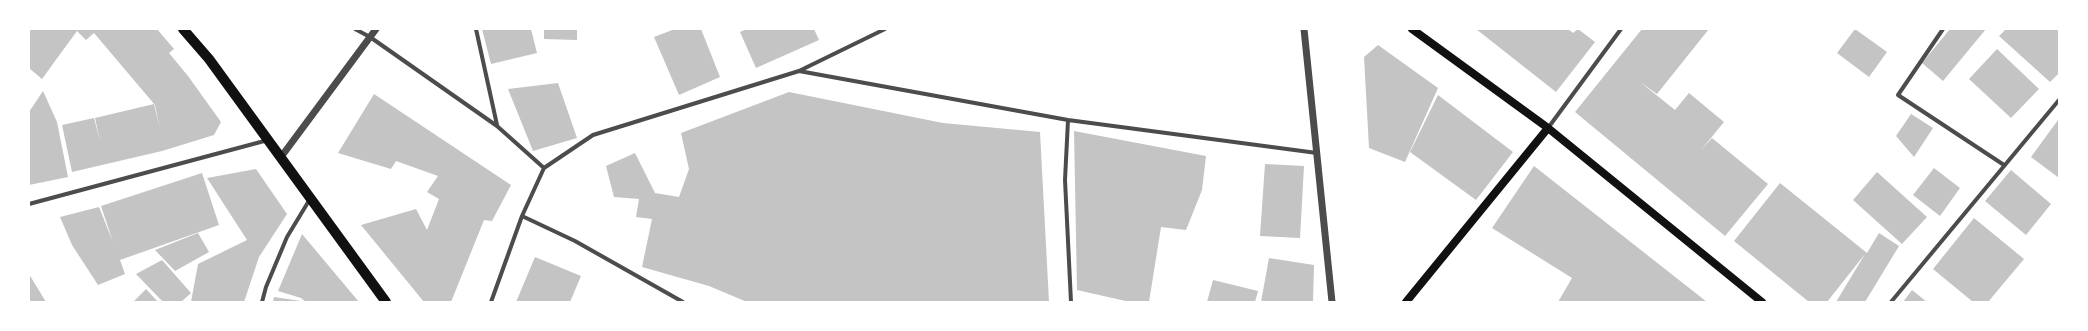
<!DOCTYPE html>
<html>
<head>
<meta charset="utf-8">
<style>
  body { margin:0 }
  #map { position:relative; width:2088px; height:331px; overflow:hidden; background:#fff; font-family:"Work Sans",sans-serif }
  canvas { display:block }
  .frame { position:absolute; inset:0; border:30px solid #fff; pointer-events:none }
</style>
</head>
<body>
<div id="map">
<canvas width="2088" height="331"></canvas>
<div class="frame"></div>
</div>
<script>
const ctx = document.querySelector('canvas').getContext('2d');
ctx.lineJoin = 'round';
function paint(path, color) {
  ctx.fillStyle = color;
  ctx.fill(path, 'evenodd');
}
function toPath(rows) {
  const path = new Path2D();
  for (const r of rows) {
    path.moveTo(r[0], r[1]);
    for (let i = 2; i < r.length; i += 2) path.lineTo(r[i], r[i + 1]);
  }
  return path;
}
function trace(path, color, width, dash) {
  ctx.strokeStyle = color;
  ctx.lineWidth = width;
  ctx.lineCap = dash ? 'butt' : 'round';
  ctx.setLineDash(dash || []);
  ctx.stroke(path);
}
paint(toPath([
  [29,29,157,29,174,49,169,53,188,76,221,122,214,135,162,151,72,172,62,125,94,118,100,141,95,118,154,104,160,129,155,105,94,33,86,40,77,31,42,79,29,68],
  [482,29,531,29,537,53,491,64],
  [544,29,577,29,577,40,544,39],
  [675,29,701,29,720,77,679,95,654,37],
  [747,29,814,29,819,40,756,68,740,32],
  [1476,29,1568,29,1573,33,1578,29,1595,42,1556,92],
  [1642,29,1709,29,1657,94,1640,82,1675,110,1689,93,1724,122,1701,150,1712,138,1768,184,1725,236,1575,112],
  [1855,29,1887,52,1869,77,1837,53],
  [1950,29,1986,29,1943,81,1922,63],
  [2006,29,2059,29,2059,73,2050,82,1999,36],
  [1378,45,1438,88,1405,162,1369,148,1364,57],
  [1997,49,2039,89,2011,118,1969,79],
  [558,83,577,138,533,151,508,89],
  [43,91,57,122,68,177,29,185,29,112],
  [789,92,943,123,1040,132,1049,302,747,302,709,286,642,267,652,219,636,217,639,199,614,197,606,166,635,153,655,193,679,197,689,169,681,133],
  [374,94,511,185,492,221,484,220,451,302,424,302,361,225,416,209,427,230,439,199,427,192,438,176,396,161,391,169,338,153],
  [1438,95,1513,152,1476,200,1410,152],
  [1911,114,1933,128,1914,157,1896,136],
  [2058,120,2059,121,2059,178,2031,157],
  [1074,131,1206,156,1202,190,1186,230,1161,227,1149,302,1130,302,1077,290],
  [1265,164,1304,166,1300,238,1260,236],
  [1534,166,1707,302,1558,302,1572,278,1492,228],
  [1934,168,1960,188,1940,216,1913,195],
  [256,169,287,214,259,257,244,302,191,302,198,264,247,240,207,178],
  [2011,170,2051,204,2026,235,1985,201],
  [1877,172,1927,217,1902,244,1853,200],
  [202,173,219,225,120,260,125,274,98,285,72,245,60,217,99,207,113,242,101,206],
  [1780,183,1867,253,1879,233,1899,246,1865,302,1836,302,1865,254,1827,302,1809,302,1734,241],
  [1974,218,2024,259,1988,302,1973,302,1933,269],
  [198,233,209,252,175,271,155,250],
  [302,234,359,302,306,302,301,298,278,291],
  [535,257,581,276,570,302,516,302],
  [1269,258,1314,265,1313,302,1261,302],
  [162,260,191,293,181,302,163,302,136,274],
  [29,274,46,302,29,302],
  [1213,280,1258,291,1255,302,1207,302],
  [146,289,158,302,133,302],
  [1912,290,1927,302,1903,302],
  [274,297,301,301,301,302,273,302]
]), '#c4c4c4');
trace(toPath([
  [355,29,370,37,497,126,544,168],
  [476,29,497,125],
  [1943,29,1898,95,2004,165],
  [799,71,1068,120,1317,153],
  [1068,120,1065,180,1071,302],
  [1548,128,1621,29],
  [29,204,268,140],
  [522,216,575,241,683,302],
  [262,302,266,287,287,237,310,199],
  [491,302,522,216,544,168,593,135,799,71,885,29],
  [1891,302,2059,100]
]), '#4c4c4c', 4);
trace(toPath([
  [1304,29,1332,302],
  [281,157,376,29]
]), '#4c4c4c', 7);
trace(toPath([
  [1412,29,1548,128,1762,302],
  [1406,302,1548,128]
]), '#111', 8);
trace(toPath([
  [183,29,209,59,386,302]
]), '#111', 10);
</script>
</body>
</html>
